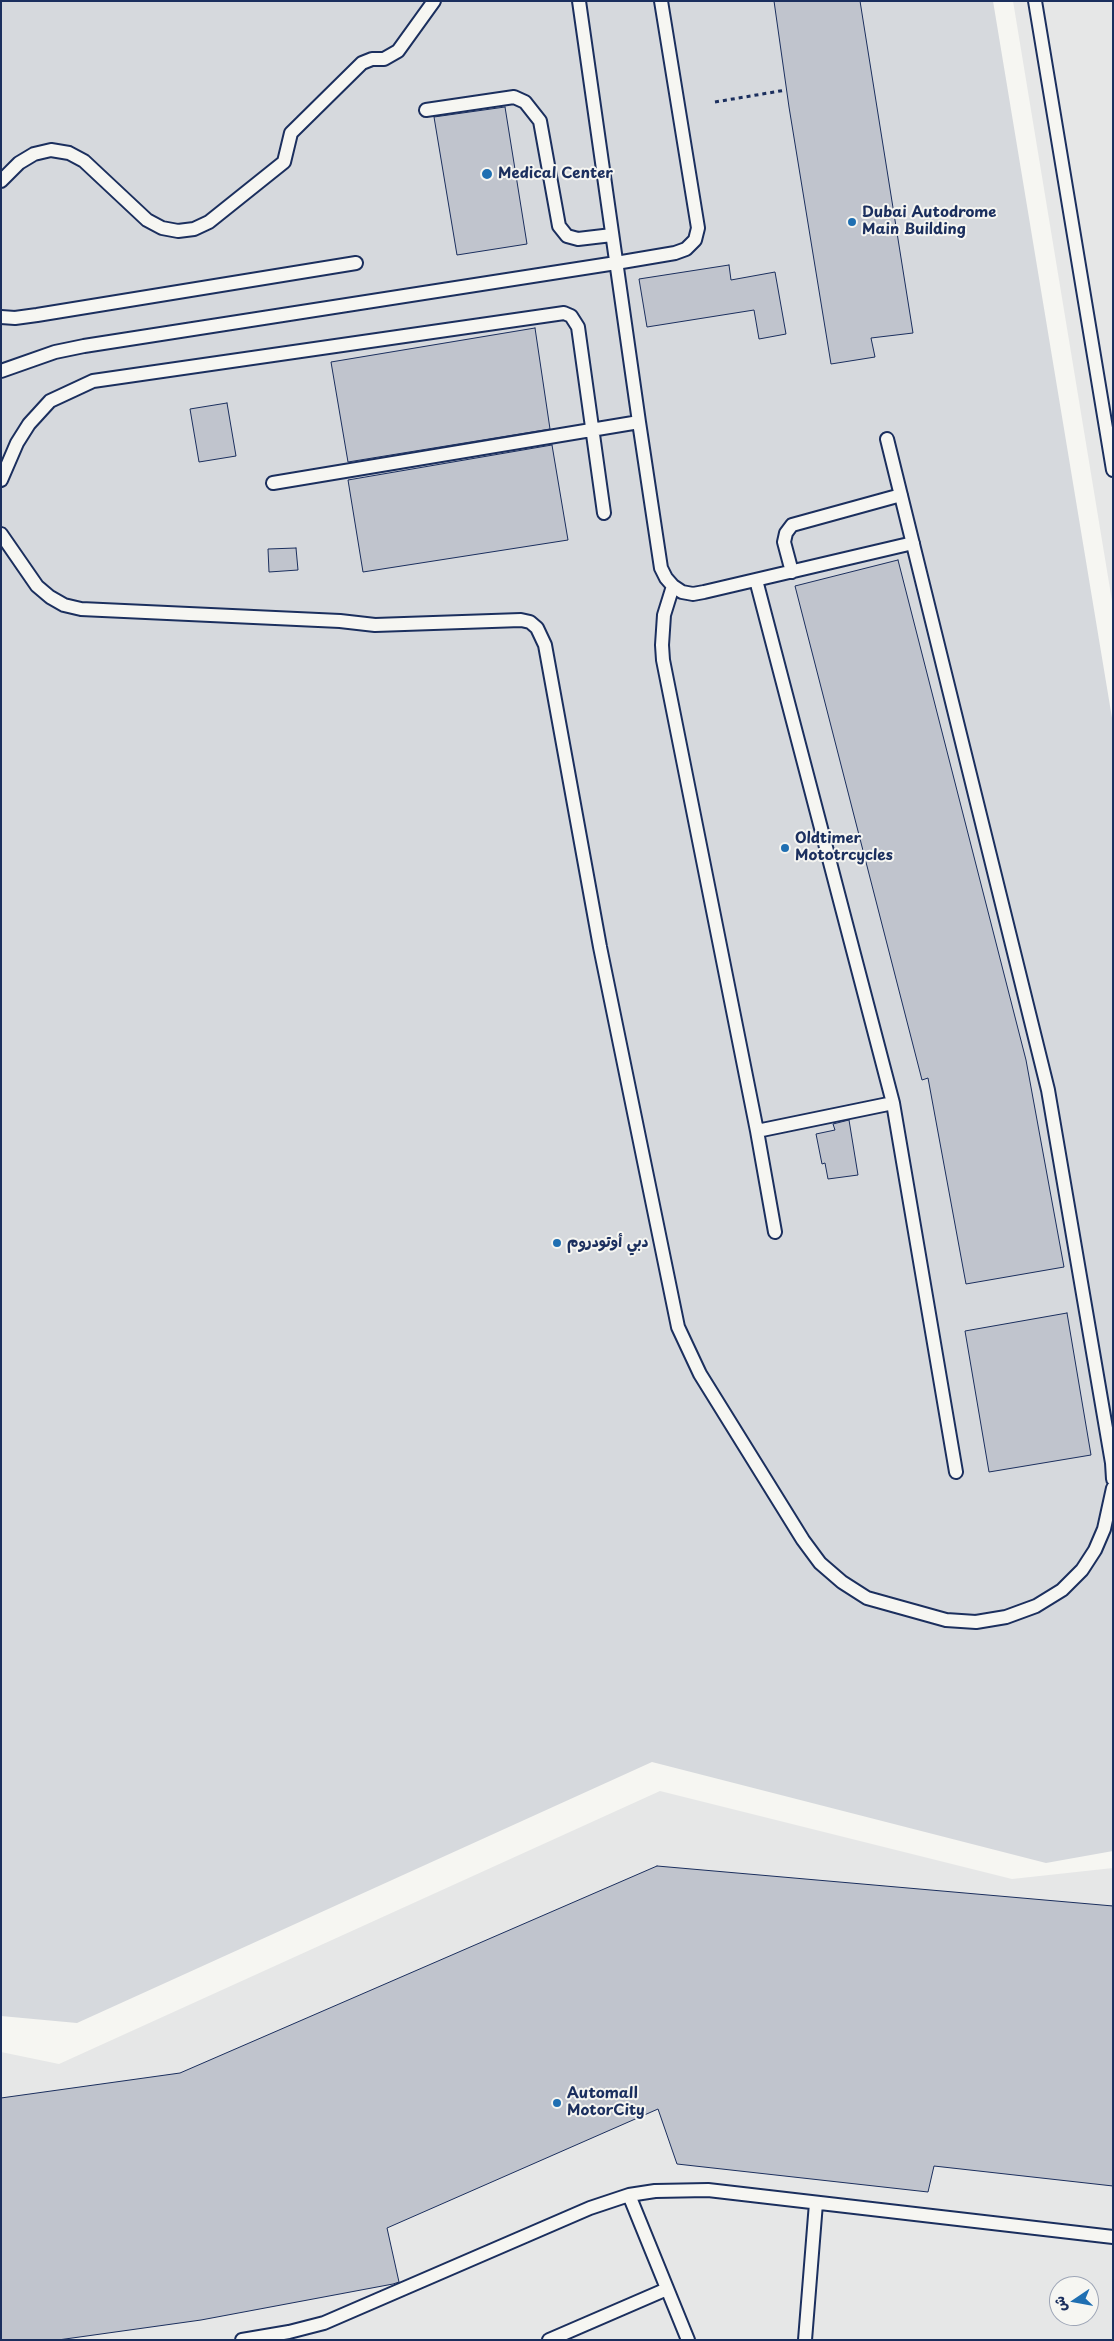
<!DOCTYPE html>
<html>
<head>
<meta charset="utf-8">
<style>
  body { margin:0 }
  #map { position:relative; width:1114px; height:2341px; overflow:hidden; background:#f6f6f2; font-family:"Playpen Sans","Playpen Sans Arabic",sans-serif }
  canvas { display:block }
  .frame { position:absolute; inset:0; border:2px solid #1b2f5e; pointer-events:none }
  .north { position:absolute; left:1049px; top:2276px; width:50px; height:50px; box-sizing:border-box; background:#f6f6f2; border:1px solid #9ea6b7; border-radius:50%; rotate:258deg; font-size:14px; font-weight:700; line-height:20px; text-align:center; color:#1b2f5e }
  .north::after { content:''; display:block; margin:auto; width:18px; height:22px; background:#1f6fb2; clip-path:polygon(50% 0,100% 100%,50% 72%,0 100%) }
</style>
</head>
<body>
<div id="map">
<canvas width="1114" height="2341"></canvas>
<div class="frame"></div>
<div class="north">ش</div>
</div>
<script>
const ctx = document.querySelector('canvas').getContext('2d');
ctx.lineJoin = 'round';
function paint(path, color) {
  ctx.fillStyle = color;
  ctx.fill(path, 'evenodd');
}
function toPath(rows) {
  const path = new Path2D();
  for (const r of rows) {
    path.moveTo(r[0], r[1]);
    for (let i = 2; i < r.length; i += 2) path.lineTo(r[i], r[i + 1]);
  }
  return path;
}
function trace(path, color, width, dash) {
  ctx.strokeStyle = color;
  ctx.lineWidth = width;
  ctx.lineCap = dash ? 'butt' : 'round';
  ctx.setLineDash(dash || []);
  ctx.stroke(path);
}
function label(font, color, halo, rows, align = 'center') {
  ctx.font = font + ' "Playpen Sans","Playpen Sans Arabic",sans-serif';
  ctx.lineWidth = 4;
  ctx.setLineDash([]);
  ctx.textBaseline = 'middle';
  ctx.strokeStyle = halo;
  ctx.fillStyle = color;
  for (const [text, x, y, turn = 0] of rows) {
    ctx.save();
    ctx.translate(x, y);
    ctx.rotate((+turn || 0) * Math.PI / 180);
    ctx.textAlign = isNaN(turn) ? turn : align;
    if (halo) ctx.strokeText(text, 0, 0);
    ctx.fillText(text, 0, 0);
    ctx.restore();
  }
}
paint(toPath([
  [1013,1,1113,1,1113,607],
  [660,1791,1012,1879,1113,1868,1113,2340,1,2340,1,2052,59,2064],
  [1059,2286,1089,2286,1089,2316,1059,2316]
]), '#e6e7e7');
paint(toPath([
  [1,1,993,1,1113,724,1113,1851,1046,1863,652,1762,77,2023,1,2016]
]), '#d6d9dd');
const building = toPath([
  [774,1,860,1,913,333,871,338,875,357,831,364,789,107,774,1],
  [505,107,527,244,457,255,434,117,505,107],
  [729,265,731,280,775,272,786,334,759,339,754,310,647,327,639,279,729,265],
  [535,328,550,429,348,462,331,362,535,328],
  [227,403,236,456,199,462,190,409,227,403],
  [552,445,568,540,363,572,348,480,552,445],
  [296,548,298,570,269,572,268,549,296,548],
  [898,560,1026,1060,1064,1267,966,1284,928,1078,922,1080,795,586,898,560],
  [849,1120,858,1175,828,1179,825,1163,822,1164,816,1134,835,1130,833,1124,849,1120],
  [1067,1313,1091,1455,989,1472,965,1331,1067,1313],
  [657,1866,1113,1906,1113,2186,934,2166,928,2192,677,2164,658,2109,387,2228,399,2282,393,2284,201,2320,58,2340,1,2340,1,2098,180,2073,657,1866]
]);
paint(building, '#c0c4cd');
trace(building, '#1b2f5e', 1);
const service = toPath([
  [579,1,639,422,661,568,666,578,673,586,682,592,693,594,704,592,913,543],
  [1035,1,1113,470],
  [426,110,514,97,525,102,540,121,559,226,567,236,578,239,612,235],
  [1,181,19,163,34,154,51,150,69,153,84,161,147,220,162,228,178,231,194,229,209,222,284,162,291,133,362,63,372,59,384,59,398,51,434,1],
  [1,317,15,318,37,315,356,263],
  [1,371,55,352,84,346,616,263,675,253,686,249,695,240,698,228,661,1],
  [887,439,1048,1090,1112,1463,1113,1479],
  [1,480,17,443,29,424,50,401,93,381,564,313,571,316,578,327,604,513],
  [273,483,639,422],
  [1,534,37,586,50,597,64,605,81,609,340,621,375,625,521,620,530,622,537,628,545,645,600,947,678,1327,700,1374,803,1540,820,1563,842,1582,867,1598,946,1620,976,1622,1006,1617,1036,1606,1062,1590,1082,1570,1095,1550,1104,1529,1113,1488],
  [792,572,784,542,786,533,792,525,901,495],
  [756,580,893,1103,956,1472],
  [673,586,664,615,662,645,663,660,757,1131,775,1232],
  [757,1131,893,1103],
  [629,2195,688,2340],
  [242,2340,289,2332,324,2323,590,2208,629,2195,655,2191,708,2190,1113,2237],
  [549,2340,667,2289],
  [805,2340,816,2203]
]);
trace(service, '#1b2f5e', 16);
trace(toPath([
  [715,102,786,90]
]), '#1b2f5e', 3, [4, 4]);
trace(service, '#f6f6f2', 12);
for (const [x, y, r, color] of [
  [487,174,6,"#1f6fb2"],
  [852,222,5,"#1f6fb2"],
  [785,848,5,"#1f6fb2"],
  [557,1243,5,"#1f6fb2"],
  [557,2103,5,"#1f6fb2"]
]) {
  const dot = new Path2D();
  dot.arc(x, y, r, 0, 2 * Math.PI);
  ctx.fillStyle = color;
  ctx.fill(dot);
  trace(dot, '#f6f6f2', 2);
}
label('bold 15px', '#1b2f5e', '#f6f6f2', [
  ["Medical Center",498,174],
  ["Dubai Autodrome",862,213],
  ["Main Building",862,230],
  ["Oldtimer",795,839],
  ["Mototrcycles",795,856],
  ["دبي أوتودروم",567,1243],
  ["Automall",567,2094],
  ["MotorCity",567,2111]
], 'left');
</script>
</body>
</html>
